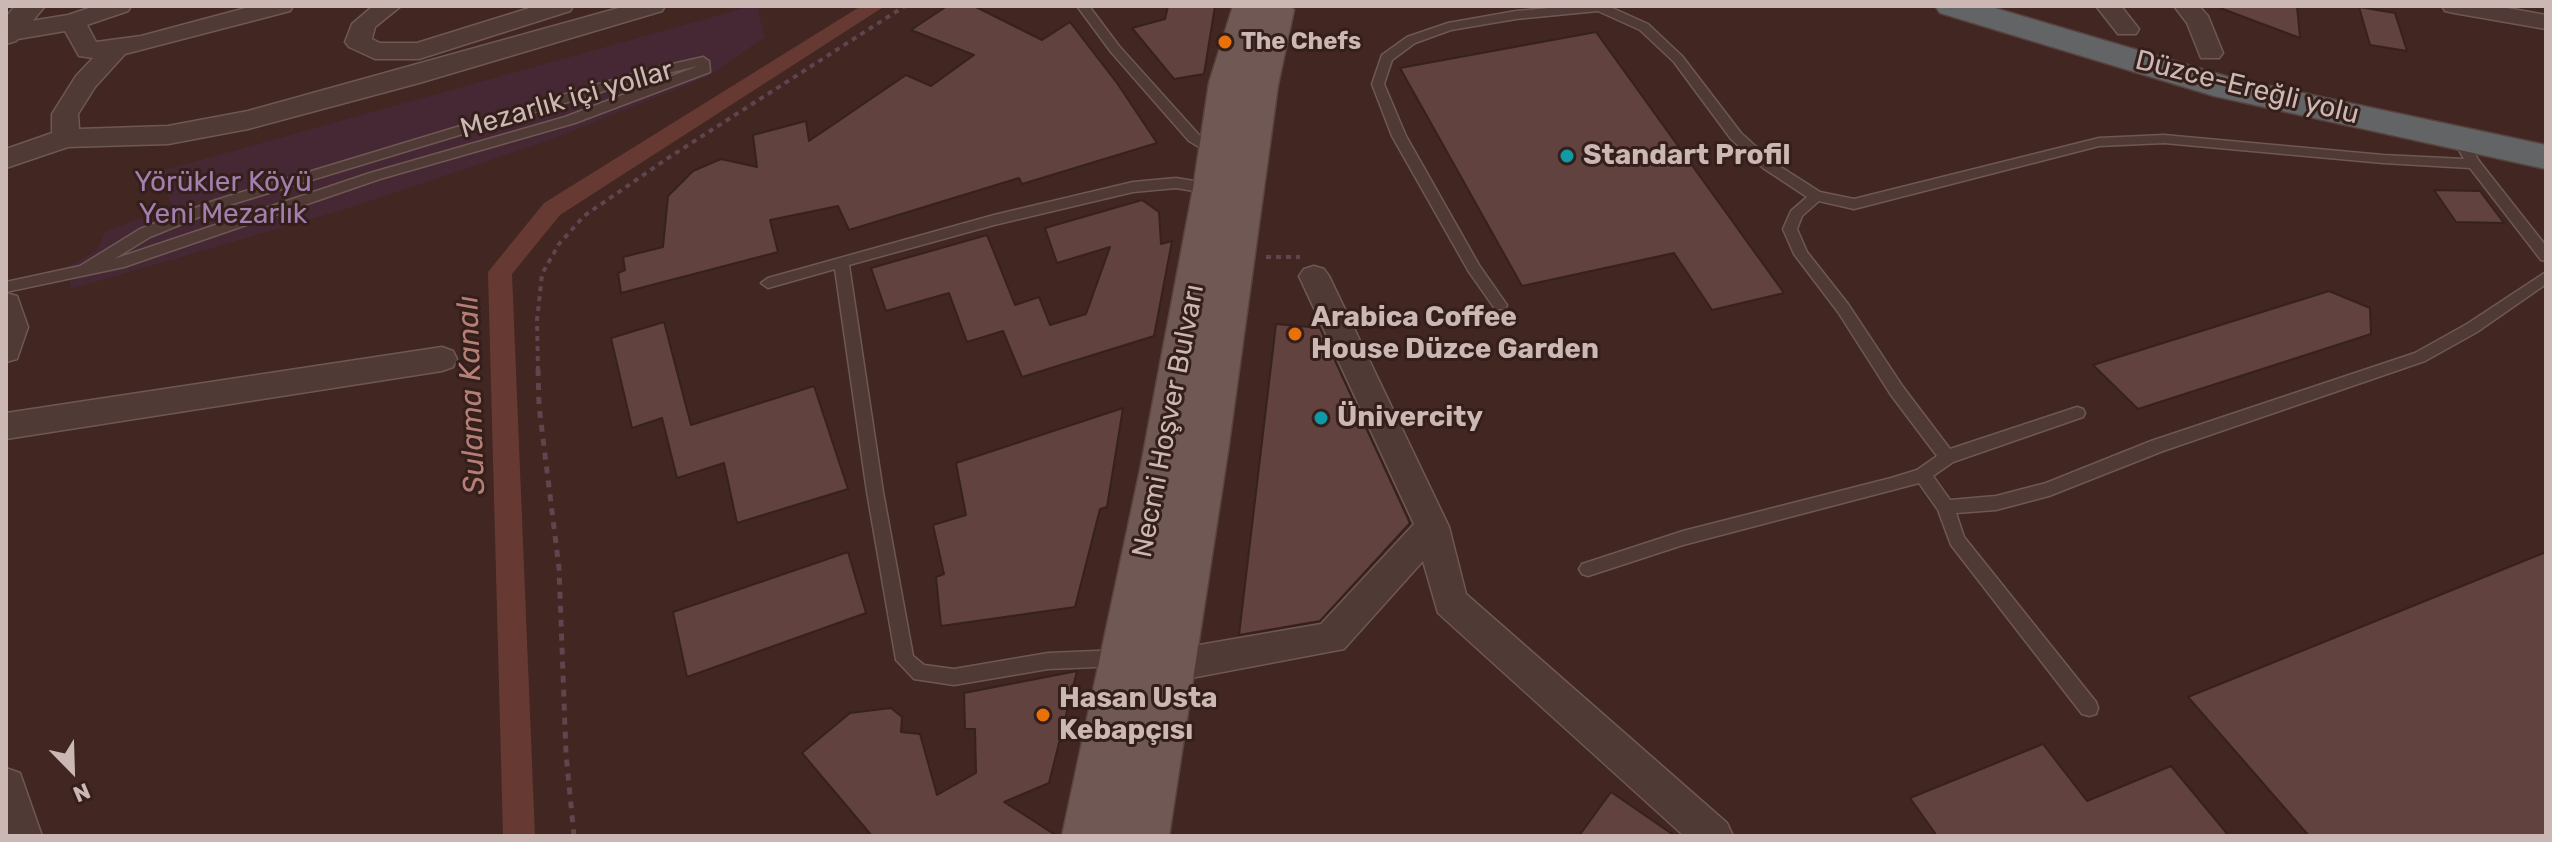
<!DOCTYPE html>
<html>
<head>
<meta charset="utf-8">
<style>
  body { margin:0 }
  #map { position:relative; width:2552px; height:842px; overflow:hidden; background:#412622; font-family:Rubik,sans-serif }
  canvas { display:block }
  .frame { position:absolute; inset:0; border:8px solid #cbb7b3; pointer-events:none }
  .north { position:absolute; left:32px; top:730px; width:80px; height:80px; -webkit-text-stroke:6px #351f1b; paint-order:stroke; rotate:157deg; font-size:22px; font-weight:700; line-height:32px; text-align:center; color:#cbb7b3 }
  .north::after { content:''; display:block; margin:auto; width:28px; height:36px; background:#cbb7b3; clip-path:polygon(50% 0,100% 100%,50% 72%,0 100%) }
</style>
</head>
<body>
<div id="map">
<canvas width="2552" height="842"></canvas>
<div class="frame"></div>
<div class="north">N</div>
</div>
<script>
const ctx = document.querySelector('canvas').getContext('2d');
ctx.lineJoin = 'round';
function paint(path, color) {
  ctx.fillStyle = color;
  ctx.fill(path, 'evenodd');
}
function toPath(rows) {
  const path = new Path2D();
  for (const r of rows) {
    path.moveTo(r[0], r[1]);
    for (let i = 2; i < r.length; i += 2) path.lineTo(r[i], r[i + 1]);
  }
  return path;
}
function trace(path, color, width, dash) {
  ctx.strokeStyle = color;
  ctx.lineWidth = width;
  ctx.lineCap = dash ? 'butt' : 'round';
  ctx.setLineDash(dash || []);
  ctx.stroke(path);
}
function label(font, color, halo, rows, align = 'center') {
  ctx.font = font + ' Rubik,sans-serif';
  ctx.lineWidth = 6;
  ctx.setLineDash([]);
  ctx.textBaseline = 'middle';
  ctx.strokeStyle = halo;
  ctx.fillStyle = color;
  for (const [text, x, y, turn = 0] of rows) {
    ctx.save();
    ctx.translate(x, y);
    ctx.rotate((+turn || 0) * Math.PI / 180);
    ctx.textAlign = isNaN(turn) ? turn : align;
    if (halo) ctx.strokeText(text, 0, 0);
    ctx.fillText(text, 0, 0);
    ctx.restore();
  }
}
paint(toPath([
  [752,6,757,6,765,37,707,77,550,140,346,209,71,289,68,267,97,250,105,232,171,206,161,171]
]), '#462835');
paint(toPath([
  [861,6,885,6,560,215,512,274,535,836,503,836,488,272,544,203,861,6]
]), '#673933');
const building = toPath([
  [947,6,974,6,1042,40,1070,22,1117,83,1157,143,1022,184,1019,178,849,230,838,206,770,220,778,252,621,293,618,273,625,270,623,257,663,247,668,196,693,171,721,159,757,167,753,135,806,121,809,141,906,75,931,86,974,55,911,30,947,6],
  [1168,6,1215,6,1204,74,1174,79,1132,28,1165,19,1168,6],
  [2220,6,2297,6,2300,38,2220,8,2220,6],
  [2359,7,2395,13,2407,51,2370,45,2359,7],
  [1596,32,1784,293,1712,310,1674,253,1522,286,1400,68,1596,32],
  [2434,190,2480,191,2504,223,2456,222,2434,190],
  [1142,200,1159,212,1161,244,1172,241,1154,336,1022,377,1003,331,967,342,949,293,886,311,871,268,987,235,1015,305,1039,297,1050,325,1086,314,1110,247,1057,263,1045,228,1142,200],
  [2329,291,2370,308,2371,334,2138,409,2093,365,2329,291],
  [664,322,691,425,814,386,848,489,737,523,724,463,677,478,662,418,632,428,611,338,664,322],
  [1276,324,1320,328,1410,523,1320,621,1239,635,1276,324],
  [1123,408,1107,507,1100,509,1075,607,941,626,936,577,944,574,933,525,966,515,956,463,1123,408],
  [848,552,866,613,687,677,673,612,848,552],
  [2546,552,2546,836,2309,836,2188,697,2546,552],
  [1077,671,1049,783,1004,802,1057,836,872,836,802,753,850,713,891,708,902,717,901,732,920,734,937,795,976,773,975,729,965,729,964,693,1077,671],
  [2043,744,2087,801,2171,766,2229,836,1937,836,1910,798,2043,744],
  [1611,792,1675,836,1579,836,1611,792]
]);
paint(building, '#61423e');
trace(building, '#37211d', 2);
const service = toPath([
  [1077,6,1089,6,1119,46,1199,135,1221,148,1221,154,1211,154,1189,141,1111,52,1077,6],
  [1571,6,1608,6,1648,24,1682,56,1741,133,1773,162,1820,192,1854,199,2099,138,2164,135,2383,155,2464,159,2452,138,2459,134,2464,135,2479,161,2546,246,2546,261,2541,260,2470,168,2383,163,2164,143,2099,146,1854,209,1819,201,1802,216,1797,229,1807,252,1848,304,1903,387,1950,449,2077,407,2083,409,2085,413,2083,417,1953,462,1933,476,1950,500,1996,496,2046,483,2151,441,2415,353,2467,324,2546,272,2546,284,2477,332,2425,361,2163,451,2049,496,1996,510,1956,513,1964,537,2096,702,2098,708,2096,714,2089,716,2082,714,1951,545,1938,510,1919,483,1683,545,1588,576,1582,574,1579,569,1582,564,1683,531,1891,478,1917,470,1937,456,1891,395,1838,312,1794,254,1783,229,1791,211,1807,197,1763,168,1731,139,1674,62,1640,30,1598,11,1516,19,1451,30,1415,43,1392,60,1384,84,1406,136,1479,265,1507,305,1505,309,1495,309,1469,272,1392,136,1372,84,1382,55,1407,37,1448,23,1516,11,1571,6],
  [703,57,709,61,710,72,575,123,380,179,124,267,6,292,6,282,80,266,140,229,216,200,642,71,703,57],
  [698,66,565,117,370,173,114,259,150,237,226,206,650,77,698,66],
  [1176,178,1212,184,1219,189,1212,194,1176,188,1133,192,994,225,849,265,883,492,913,656,924,665,954,669,1048,653,1120,650,1126,652,1129,658,1126,664,1120,666,1048,669,954,685,914,679,896,660,867,492,835,269,768,288,761,283,768,278,994,215,1133,182,1176,178]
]);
const minor = toPath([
  [95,6,131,6,128,11,87,25,96,42,141,36,253,6,293,6,290,11,125,54,95,87,78,114,79,129,168,126,248,111,626,6,665,6,662,11,419,83,248,129,168,144,68,147,6,168,6,149,52,133,52,114,76,76,93,58,79,56,65,31,6,41,6,25,68,15,95,6],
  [373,6,401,6,375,27,372,39,380,43,417,43,536,6,573,6,570,11,419,59,375,59,349,47,345,42,352,24,373,6],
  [2096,6,2121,6,2139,29,2136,34,2118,34,2096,6],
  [2174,6,2199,6,2208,16,2223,53,2219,58,2201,58,2187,23,2174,6],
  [2442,6,2496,6,2546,15,2546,29,2454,13,2445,11,2442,6],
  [1314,266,1324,269,1329,276,1449,527,1466,594,1727,823,1733,836,1684,836,1438,613,1423,561,1344,649,1170,682,1157,677,1152,666,1157,655,1170,650,1321,624,1414,524,1299,276,1304,269,1314,266],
  [6,293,17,296,28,327,17,359,6,362,6,293],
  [442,347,453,351,457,359,453,367,442,371,6,439,6,413,442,347],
  [6,768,20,773,42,836,6,836,6,768]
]);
const tertiary = toPath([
  [15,6,45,6,16,41,6,44,6,17,15,6]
]);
const primary = toPath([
  [1233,6,1291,6,1294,10,1278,85,1228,451,1169,836,1062,836,1141,465,1193,189,1209,83,1233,6]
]);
const trunk = toPath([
  [1935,6,1988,6,2232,78,2546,145,2546,169,2214,96,1940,13,1935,6]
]);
trace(service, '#6e5854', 3);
trace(minor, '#6e5854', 3);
trace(tertiary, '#6e5854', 3);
trace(primary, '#594440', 3);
trace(trunk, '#58423e', 3);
trace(toPath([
  [1266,257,1300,257],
  [538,371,537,320,542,274,559,244,584,216,668,158,905,6]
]), '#60444e', 4, [5, 5]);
trace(toPath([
  [538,369,539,406,559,568,566,754,574,836]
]), '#60444e', 5, [7, 7]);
paint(service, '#503a36');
paint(minor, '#503a36');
paint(tertiary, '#503a36');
paint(primary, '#705854');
paint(trunk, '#626466');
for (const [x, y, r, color] of [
  [1225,42,8,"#e8710a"],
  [1567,156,8,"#0f9aa8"],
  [1295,334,8,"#e8710a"],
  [1321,418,8,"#0f9aa8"],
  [1043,715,8,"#e8710a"]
]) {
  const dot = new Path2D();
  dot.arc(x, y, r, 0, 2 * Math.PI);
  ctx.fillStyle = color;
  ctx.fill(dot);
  trace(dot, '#351f1b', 3);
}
label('bold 24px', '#cbb7b3', '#351f1b', [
  ["The Chefs",1241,42]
], 'left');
label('28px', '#cbb7b3', '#351f1b', [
  ["Düzce-Ereğli yolu",2247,88,14],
  ["Mezarlık içi yollar",567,100,-16],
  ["Necmi Hoşver Bulvarı",1169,421,-79]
]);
label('bold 28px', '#cbb7b3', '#351f1b', [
  ["Standart Profil",1583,156],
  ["Arabica Coffee",1311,318],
  ["House Düzce Garden",1311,350],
  ["Ünivercity",1337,418],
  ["Hasan Usta",1059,699],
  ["Kebapçısı",1059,731]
], 'left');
label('28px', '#a27fad', '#351f1b', [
  ["Yörükler Köyü",223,183],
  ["Yeni Mezarlık",223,215]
]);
label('italic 30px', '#b57f78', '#351f1b', [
  ["Sulama Kanalı",472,395,-92]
]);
</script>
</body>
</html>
